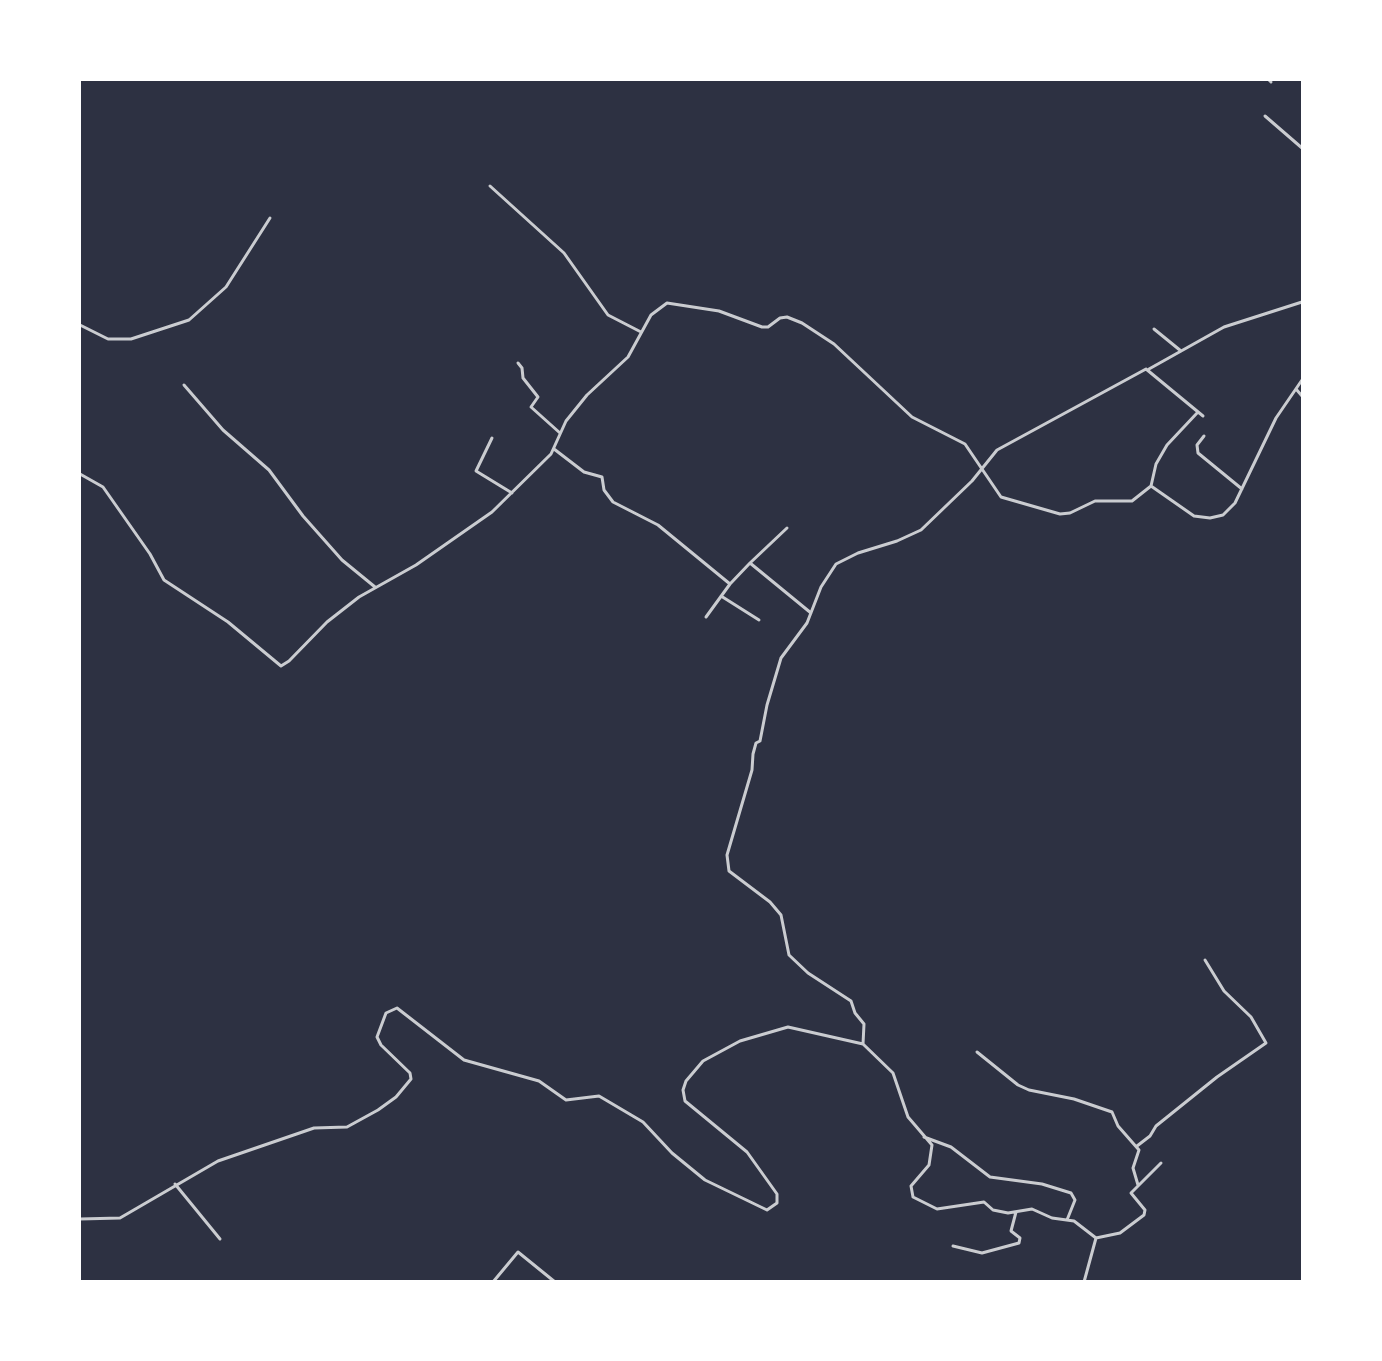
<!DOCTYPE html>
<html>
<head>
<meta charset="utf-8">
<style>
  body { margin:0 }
  #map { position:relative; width:1382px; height:1361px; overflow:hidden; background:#2d3142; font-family:"Source Serif 4",serif }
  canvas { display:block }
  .frame { position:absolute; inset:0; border:81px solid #fff; pointer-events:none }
</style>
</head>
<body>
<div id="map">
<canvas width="1382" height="1361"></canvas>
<div class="frame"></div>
</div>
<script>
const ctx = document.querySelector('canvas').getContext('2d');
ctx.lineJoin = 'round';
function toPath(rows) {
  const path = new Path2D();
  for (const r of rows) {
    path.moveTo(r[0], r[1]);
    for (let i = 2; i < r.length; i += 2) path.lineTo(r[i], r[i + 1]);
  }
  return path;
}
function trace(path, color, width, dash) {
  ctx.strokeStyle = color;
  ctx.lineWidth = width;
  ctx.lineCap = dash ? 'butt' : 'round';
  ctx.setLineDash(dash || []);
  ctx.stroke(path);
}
trace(toPath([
  [1269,80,1271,82],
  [1265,116,1302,148],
  [490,186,564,253,608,315,641,332],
  [80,325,108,339,131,339,189,320,226,287,270,218],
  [1154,329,1181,351],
  [518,363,522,368,523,378,538,397,531,407,560,433],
  [1149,369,1224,327,1302,302],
  [184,385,223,430,269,470,303,516,342,560,375,587],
  [1296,389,1302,396],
  [1204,436,1197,445,1198,453,1242,489],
  [492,438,476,471,512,493],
  [554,449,584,472,602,477,604,490,613,502,658,525,730,584,750,563,811,613],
  [80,474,103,487,150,554,164,580,228,622,281,666,289,661,327,622,359,597,416,565,492,512,551,454,566,421,587,395,628,357,651,315,667,303,719,311,762,327,768,327,780,318,787,317,802,323,834,344,912,417,965,444,1001,497,1060,514,1070,513,1095,501,1132,501,1151,486,1194,516,1210,518,1223,515,1235,503,1276,418,1302,380],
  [1151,486,1156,464,1167,445,1198,412],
  [750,563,787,528],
  [721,596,759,620],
  [706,617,730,584],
  [977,1052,1018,1085,1029,1090,1074,1099,1112,1112,1118,1126,1139,1150,1133,1168,1138,1185],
  [924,1137,951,1147,990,1177,1042,1184,1071,1193,1075,1200,1067,1220],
  [1137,1146,1150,1136,1156,1126,1217,1077,1266,1043,1251,1017,1224,991,1205,960],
  [175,1184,220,1239],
  [80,1219,120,1218,218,1161,314,1128,347,1127,378,1110,396,1097,411,1079,410,1073,381,1045,377,1037,386,1013,397,1008,464,1060,539,1081,566,1100,599,1096,643,1122,672,1153,705,1180,767,1210,777,1203,777,1194,747,1152,685,1101,683,1090,686,1081,703,1061,740,1041,788,1027,863,1044],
  [1096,1238,1120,1233,1144,1215,1145,1210,1131,1193,1161,1163],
  [953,1246,982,1253,1019,1243,1020,1238,1011,1231,1016,1212],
  [493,1282,518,1252,555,1282],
  [850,1282,854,1282],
  [1084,1282,1096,1238,1074,1221,1052,1218,1032,1209,1008,1213,993,1210,984,1202,937,1209,913,1197,911,1186,929,1165,932,1145,908,1117,893,1073,863,1044,864,1024,855,1013,851,1001,808,973,789,955,781,915,770,902,729,871,727,855,752,770,753,754,756,743,760,741,767,705,781,658,807,623,821,587,836,564,858,553,897,541,921,530,972,481,997,450,1146,369,1203,416]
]), '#caccd0', 3);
</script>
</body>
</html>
